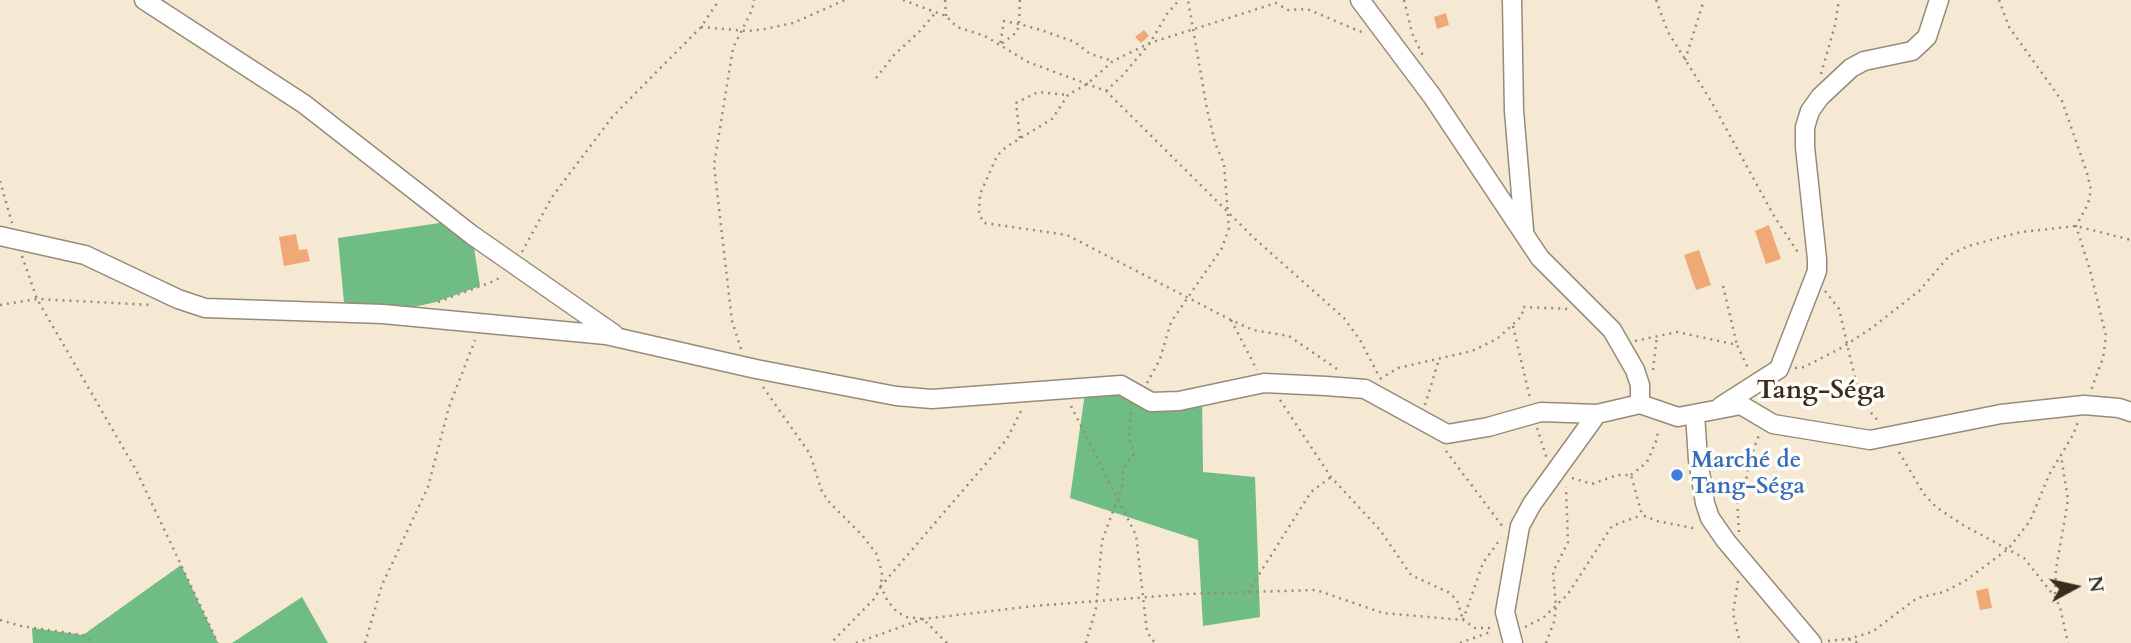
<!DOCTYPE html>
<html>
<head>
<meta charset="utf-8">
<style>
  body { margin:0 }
  #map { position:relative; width:2131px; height:643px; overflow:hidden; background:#f6e9d4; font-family:Cardo,serif }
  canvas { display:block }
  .north { position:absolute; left:2040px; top:552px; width:70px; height:70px; -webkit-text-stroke:5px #fdfcf7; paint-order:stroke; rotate:82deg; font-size:19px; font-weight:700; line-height:28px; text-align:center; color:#3b2a1e }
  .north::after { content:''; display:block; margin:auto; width:24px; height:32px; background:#3b2a1e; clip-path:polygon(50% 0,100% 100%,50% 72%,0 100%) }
</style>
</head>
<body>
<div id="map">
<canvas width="2131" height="643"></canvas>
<div class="north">N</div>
</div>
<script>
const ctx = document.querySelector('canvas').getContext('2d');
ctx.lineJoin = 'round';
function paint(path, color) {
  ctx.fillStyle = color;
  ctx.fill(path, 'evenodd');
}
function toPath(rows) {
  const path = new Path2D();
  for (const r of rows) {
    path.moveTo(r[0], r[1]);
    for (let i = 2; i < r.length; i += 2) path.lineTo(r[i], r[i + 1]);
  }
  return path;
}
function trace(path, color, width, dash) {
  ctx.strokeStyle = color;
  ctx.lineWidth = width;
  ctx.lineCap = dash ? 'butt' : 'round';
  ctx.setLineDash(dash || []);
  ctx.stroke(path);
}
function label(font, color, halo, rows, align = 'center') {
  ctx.font = font + ' Cardo,serif';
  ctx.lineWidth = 7;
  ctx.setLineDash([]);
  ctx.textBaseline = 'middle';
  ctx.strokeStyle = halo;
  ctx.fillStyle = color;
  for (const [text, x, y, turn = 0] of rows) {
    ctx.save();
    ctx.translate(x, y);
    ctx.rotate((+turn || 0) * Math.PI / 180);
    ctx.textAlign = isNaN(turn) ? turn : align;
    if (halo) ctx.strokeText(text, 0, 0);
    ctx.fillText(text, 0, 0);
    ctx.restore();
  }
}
paint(toPath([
  [453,221,472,235,480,286,436,302,383,314,345,314,338,238],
  [1121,385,1151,402,1202,396,1203,472,1255,477,1260,617,1203,626,1198,540,1070,498,1086,386],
  [181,565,218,643,33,643,32,628,83,635],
  [302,597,328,643,232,643]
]), '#6fbc84');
paint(toPath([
  [1446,13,1449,25,1437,29,1434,17],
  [1144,30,1149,36,1141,43,1135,37],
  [1769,225,1781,259,1766,264,1755,231],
  [296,234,299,250,307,249,310,261,284,266,279,237],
  [1699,250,1711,285,1696,290,1684,255],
  [1988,588,1992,608,1980,610,1976,591]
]), '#f0a876');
const minor = toPath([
  [144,0,304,104,472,235,614,334],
  [1360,0,1432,96,1540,258,1612,330,1635,370,1640,385,1640,404],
  [1512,0,1514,111,1524,230],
  [0,236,85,255,178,299,205,308,383,314,606,335,756,369,896,396,932,399,1121,385,1151,402,1179,401,1264,383,1326,386,1365,389,1447,434,1488,427,1541,412,1597,414,1640,404,1678,417,1741,405,1773,424,1870,440,2001,414,2084,405,2119,408,2131,412],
  [1721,406,1779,369,1817,271,1817,259,1805,147,1805,127,1810,111,1820,97,1851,68,1864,61,1912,51,1927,37,1939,0],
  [1695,414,1698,460,1705,503,1710,518,1726,541,1812,643],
  [1513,643,1505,612,1520,526,1532,504,1597,414]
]);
trace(minor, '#988a79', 21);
trace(toPath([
  [903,0,946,16,957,27,985,36,1028,62,1106,91,1254,238,1344,318,1360,340,1380,378],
  [945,0,946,16],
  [1020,0,1019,24,1017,32,1000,45,1004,21,1019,24,1041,30,1075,42,1090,54,1113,61],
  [1404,0,1412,33,1423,56],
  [1656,0,1668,32,1711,101,1774,216,1799,254],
  [1999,0,2009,27,2062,101,2087,173,2091,190,2088,204,2076,226,2090,270,2106,336,2103,358,2091,390],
  [701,27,747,31,765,29,793,23,845,0],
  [1685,60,1704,0],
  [1821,74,1835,25,1839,0],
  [876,78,894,55,920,31,936,12],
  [1106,91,1122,76,1150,43,1167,14,1179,0],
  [1020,138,1016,103,1038,92,1068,95],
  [0,181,12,223],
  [522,252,552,197,613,116,701,27,719,0],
  [22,256,37,299,136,470,218,643],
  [1723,286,1737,345],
  [1825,291,1839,309,1860,400,1880,423],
  [438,302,494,281,503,276],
  [0,305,37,299,153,305],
  [1231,320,1257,370],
  [1513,326,1530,398],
  [1635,341,1677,332,1719,341,1737,345,1748,368],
  [741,349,732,321,714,165,733,48,752,10,754,0],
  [1795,368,1804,367,1843,347,1873,327,1919,291,1950,255,1968,246,2021,232,2076,226,2131,240],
  [1337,369,1289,336,1253,330,1231,320,1067,235,984,223,979,214,980,194,997,156,1006,147,1052,119,1068,95,1087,84,1113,61,1150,43,1276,3,1288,10,1307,9,1364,33],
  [1653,370,1657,336],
  [1380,379,1398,368,1472,351,1497,339,1522,316,1523,307,1569,309],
  [1147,383,1160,359,1171,322,1222,248,1229,228,1224,164,1215,143,1207,109,1188,0],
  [763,387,810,454,822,492,830,503,862,535,876,553,882,572,881,586,875,598,831,643],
  [1280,400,1331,477,1380,530,1411,575,1448,592,1457,600,1463,620],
  [1425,405,1439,359],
  [1071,406,1136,535,1147,632,1155,643],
  [1537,428,1547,459],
  [1446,451,1503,527],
  [1899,452,1924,494,1936,507,1963,525,2024,558,2055,597,2060,607,2068,643],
  [1631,475,1647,462,1657,439,1658,429],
  [1572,478,1592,484,1617,475,1631,475,1642,515,1657,521,1698,529],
  [1739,532,1737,497,1746,481,1749,461,1759,435],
  [1738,581,1733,613,1740,643],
  [1248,592,1311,492,1331,477],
  [2055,594,2056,569,2068,500,2061,456],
  [0,620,21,626,83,635,92,643],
  [1463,620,1483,563,1501,538],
  [1525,627,1543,618,1568,594,1612,526,1642,515],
  [1848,639,1872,632,1917,598,1944,592,1965,581,2008,549,2030,521,2049,475,2073,435,2078,422],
  [1828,641,1848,639,1859,643],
  [365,643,382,585,428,487,449,407,475,340],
  [856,643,923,619,1034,606,1186,594,1316,590,1383,613,1463,620,1475,628,1493,628],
  [947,643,923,619,906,617,896,611,887,600,881,586,1007,439,1022,409],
  [1086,643,1096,608,1102,541,1122,487,1124,467,1134,454,1129,438,1131,411],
  [1460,643,1493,631],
  [1546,643,1554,622,1556,606,1553,572,1568,542,1566,487]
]), '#988a79', 2.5, [2, 5]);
trace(minor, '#fff', 18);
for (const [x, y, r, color] of [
  [1677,475,7,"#3f7fe0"]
]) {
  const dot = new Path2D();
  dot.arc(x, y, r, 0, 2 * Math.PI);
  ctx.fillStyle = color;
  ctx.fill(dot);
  trace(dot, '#fdfcf7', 2.5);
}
label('bold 23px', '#366cbe', '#fdfcf7', [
  ["Marché de",1691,462],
  ["Tang-Séga",1691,488]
], 'left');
label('bold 26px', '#3b2a1e', '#fdfcf7', [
  ["Tang-Séga",1821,392]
]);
</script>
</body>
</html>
